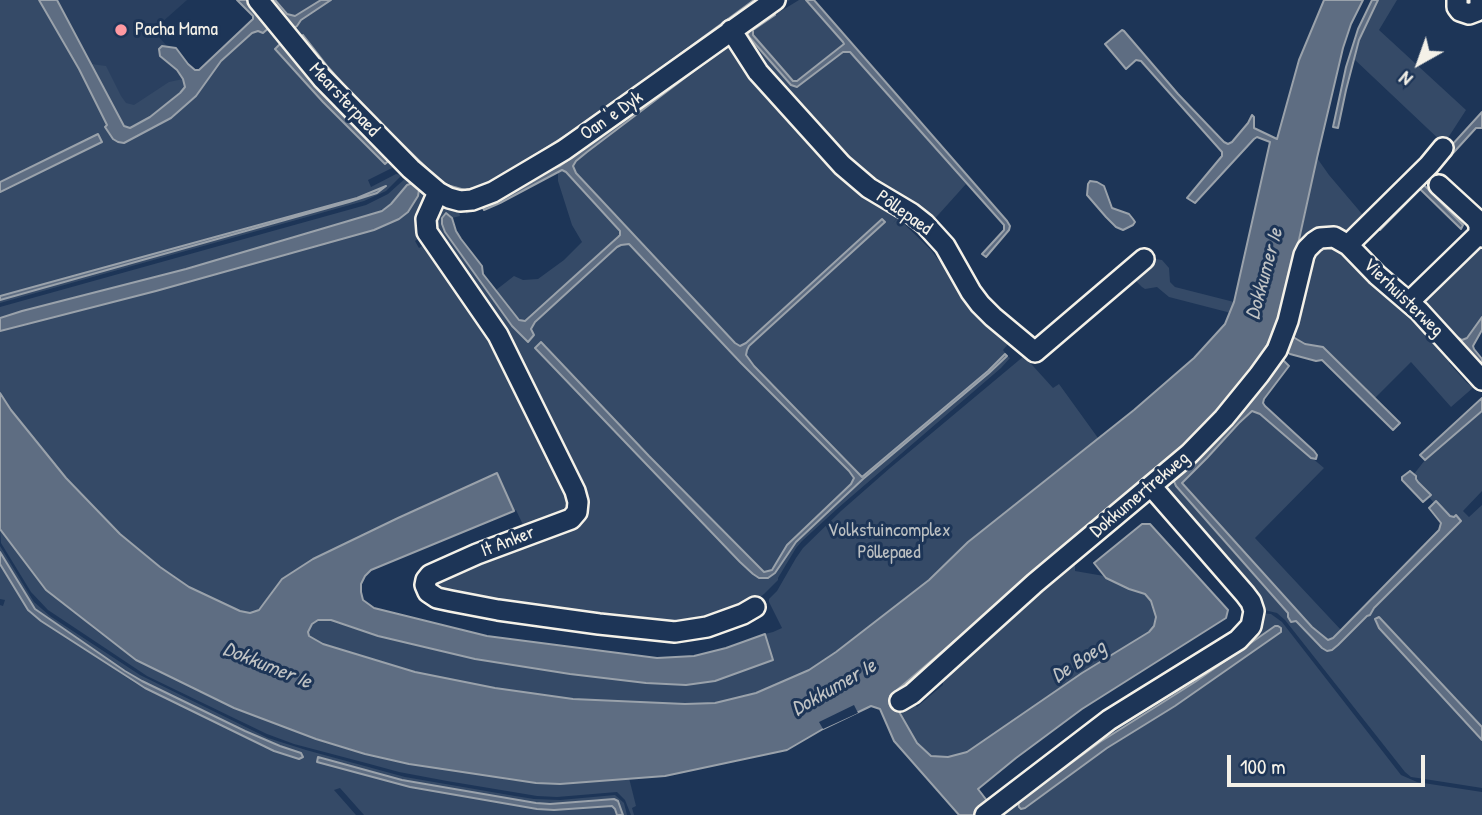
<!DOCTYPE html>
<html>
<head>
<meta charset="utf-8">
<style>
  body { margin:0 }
  #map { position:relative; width:1482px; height:815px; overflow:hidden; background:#1d3557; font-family:"Patrick Hand",sans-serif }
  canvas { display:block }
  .north { position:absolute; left:1384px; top:28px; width:70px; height:70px; -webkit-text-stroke:5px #1d3557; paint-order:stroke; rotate:220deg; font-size:19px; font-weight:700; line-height:28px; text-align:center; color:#f4f1e8 }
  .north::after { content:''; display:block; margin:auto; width:24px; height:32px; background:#f4f1e8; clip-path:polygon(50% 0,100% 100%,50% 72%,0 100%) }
  .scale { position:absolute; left:1227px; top:755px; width:198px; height:32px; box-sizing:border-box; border:4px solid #f4f1e8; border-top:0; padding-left:9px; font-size:21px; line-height:24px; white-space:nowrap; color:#f4f1e8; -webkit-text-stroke:5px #1d3557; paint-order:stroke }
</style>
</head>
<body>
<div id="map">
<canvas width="1482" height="815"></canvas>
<div class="north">N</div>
<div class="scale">100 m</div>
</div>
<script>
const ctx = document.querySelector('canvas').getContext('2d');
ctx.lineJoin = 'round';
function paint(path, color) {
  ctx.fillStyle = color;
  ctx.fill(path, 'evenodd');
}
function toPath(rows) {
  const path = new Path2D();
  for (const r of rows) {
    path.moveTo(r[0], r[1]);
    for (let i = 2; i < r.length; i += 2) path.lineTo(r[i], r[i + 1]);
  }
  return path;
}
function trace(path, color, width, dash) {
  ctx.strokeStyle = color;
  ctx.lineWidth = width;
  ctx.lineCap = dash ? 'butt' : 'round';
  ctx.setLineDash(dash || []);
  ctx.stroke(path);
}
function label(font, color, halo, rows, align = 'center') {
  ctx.font = font + ' "Patrick Hand",sans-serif';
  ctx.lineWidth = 6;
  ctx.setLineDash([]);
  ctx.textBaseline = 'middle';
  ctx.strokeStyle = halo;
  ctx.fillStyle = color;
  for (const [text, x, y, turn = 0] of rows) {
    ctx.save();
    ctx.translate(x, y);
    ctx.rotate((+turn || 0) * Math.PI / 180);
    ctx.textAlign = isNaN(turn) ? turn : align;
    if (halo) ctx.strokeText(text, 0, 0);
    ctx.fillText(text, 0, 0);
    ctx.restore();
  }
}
paint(toPath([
  [57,0,187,0,160,24,157,32,159,37,167,46,162,47,166,62,177,70,183,79,124,126]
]), '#2a4060');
paint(toPath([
  [0,0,39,0,79,69,107,125,106,128,113,139,171,118,196,96,220,61,252,33,271,26,396,166,368,180,371,187,396,174,402,175,386,191,364,201,0,303,0,300,349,202,377,193,385,186,357,198,0,296,0,192,101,142,98,134,0,182],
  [262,0,268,0,293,29,297,26,301,20,331,0,754,0,593,118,502,177,483,186,465,190,447,185,438,179,356,99,328,67,303,36,301,37,325,70,353,101,436,182,445,189,465,194,475,193,484,189,526,165,595,120,737,16,761,0,768,0,562,147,492,189,472,196,462,197,447,193,439,189,413,166,340,92],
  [275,0,321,0,295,16,287,14],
  [782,0,790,0,779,7,781,11,799,0,806,0,844,42,844,44,797,81,793,81,753,35,753,30,775,15,748,32,797,87,843,52,850,52,966,184,930,224,870,185,744,42,744,28],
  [1378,0,1397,0,1379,30,1466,110,1444,144,1354,59,1359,40],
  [724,39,902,212,892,224,903,212,906,214,901,221,930,249,947,271,955,285,962,281,1010,342,1003,350,1006,354,988,371,862,477,754,366,746,355,747,350,749,346,884,222,883,220,746,343,740,346,735,343,574,170,573,166,576,161,651,100,560,166,548,170,499,198,466,214,466,210],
  [91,64,106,66,121,96,126,103,134,105,169,82,183,79,185,87,167,104,150,117,130,128,124,126],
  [1317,158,1329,175,1368,221,1353,235,1311,235,1269,355,893,702,890,697,975,626,1300,238],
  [562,170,566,172,617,227,620,235,522,322,519,320,496,290,514,276,523,280,538,279,564,260,582,242,572,225,558,181,558,171],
  [408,176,427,195,423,234,415,241,419,248,428,242,481,318,573,508,525,529,516,510,514,511,497,473,398,518,313,559,282,579,259,610,250,613,240,611,189,587,160,567,120,534,66,478,11,410,0,393,0,331,156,291,374,230,399,219,408,212,418,196,419,190,407,185,391,204,383,211,186,269,0,318,0,307,366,205,388,194],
  [440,203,458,208,460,216,452,218,446,213,443,215,512,326,532,333,531,329,535,322,617,247,621,245,629,244,741,363,852,475,854,478,851,484,787,545,772,570,764,572,649,456,540,342,535,349,753,574,768,578,773,575,796,542,863,479,989,373,1007,356,1010,358,1001,368,838,508,802,541,796,548,778,578,778,580,764,594,754,602,677,627,442,592,439,584,440,579,583,511,433,231],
  [1333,242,1374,287,1445,351,1452,360,1449,363,1467,383,1470,385,1473,384,1475,386,1451,407,1411,362,1375,398,1323,347,1305,344,1293,337,1289,337,1311,252],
  [1482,245,1482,317,1467,338,1462,340,1454,335,1424,304,1425,298,1471,248],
  [1156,259,1162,260,1169,268,1170,282,1175,287,1234,302,1231,313,1169,297,1157,287,1145,289,1142,287,1132,277],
  [1024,356,1053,388,1059,384,1098,438,968,542,929,580,836,652,809,670,756,693,715,703,685,704,573,699,495,688,415,672,323,644,309,636,308,632,312,624,318,620,331,620,378,636,475,659,570,674,646,683,773,660,765,634,773,632,782,628,769,602,769,599,777,591,796,558,803,548,841,511,890,468],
  [1252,411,1260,414,1324,468,1255,538,1341,630,1333,638,1328,641,1312,627,1182,485,1183,480,1207,458,1239,423],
  [1482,411,1482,491,1463,511,1469,517,1482,505,1482,727,1379,617,1379,628,1482,740,1482,788,1418,778,1411,777,1405,772,1285,620,1277,613,1260,609,1165,489,1174,483,1232,551,1288,613,1288,617,1296,621,1322,648,1370,615,1374,609,1461,522,1450,516,1436,501,1434,503,1429,497,1430,495,1418,482,1414,474,1425,460],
  [0,529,46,590,77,612,93,628,136,660,234,708,316,739,365,754,409,764,484,774,508,780,560,784,629,778,636,806,632,808,634,815,631,815,625,800,617,792,557,797,537,796,447,781,399,772,366,763,294,744,267,734,147,676,48,610,31,592,1,543],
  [0,546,34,602,50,616,140,675,268,738,306,750,405,777,515,796,534,799,560,800,615,795,624,803,627,815,623,815,618,801,598,799,550,804,536,803,402,780,319,757,317,762,410,787,537,809,554,810,612,806,615,809,617,815,364,815,340,788,334,790,356,815,0,815,0,605,3,606,5,600,0,599,0,564,30,613,135,683,263,746,303,757,303,755,245,731,142,681,35,609,0,552],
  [1075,552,1075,571,1104,576,1145,594,1151,601,1156,617,1154,626,1149,632,1082,673,967,752,948,757,931,756,917,743,896,709,910,699,917,707,937,690,943,685,943,671],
  [1258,613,1271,614,1282,622,1401,775,1417,782,1482,792,1482,815,998,815],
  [1274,626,1278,626,1281,628,1176,706,1018,802,1100,742,1195,682]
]), '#354a67');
const water = toPath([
  [39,0,57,0,124,126,130,128,150,117,180,93,185,87,183,79,177,70,160,56,159,49,162,46,176,48,188,64,195,70,199,70,253,19,253,16,237,0,250,0,271,26,263,33,258,31,252,33,221,61,196,96,171,118,124,143,118,142,113,139,105,127,107,125,79,69,39,0],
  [268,0,275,0,287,14,295,16,321,0,331,0,301,20,297,26,293,29,268,0],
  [754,0,761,0,595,121,504,179,465,194,445,189,353,101,300,38,303,35,328,67,356,99,438,179,447,185,465,190,483,186,502,176,593,118,754,0],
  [806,0,814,0,1007,221,1010,226,1009,230,986,257,982,254,1004,230,1004,225,850,52,843,52,797,87,791,85,784,77,750,38,748,35,749,28,773,12,775,15,753,30,753,35,787,74,793,81,797,81,844,44,843,42,806,0],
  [1324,0,1363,0,1351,24,1343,48,1317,158,1291,276,1275,330,1259,360,1203,429,890,696,917,743,931,756,948,757,967,752,1082,673,1149,632,1154,626,1156,617,1151,601,1145,594,1129,589,1106,578,1094,563,1142,524,1150,524,1228,610,1226,618,1082,709,1016,758,978,789,998,815,959,815,894,741,880,709,871,706,823,729,787,750,665,776,560,784,536,783,409,764,365,754,316,739,234,708,136,660,46,590,0,529,0,393,11,410,66,478,120,534,160,567,189,587,240,611,250,613,259,610,282,579,313,559,398,518,497,473,514,511,371,570,365,576,361,584,361,592,363,600,374,608,487,636,657,658,694,656,726,648,765,634,773,660,715,681,686,685,646,683,570,674,475,659,378,636,331,620,318,620,312,624,308,632,309,636,323,644,415,672,495,688,573,699,685,704,715,703,756,693,809,670,836,652,929,580,968,542,1134,410,1194,358,1225,324,1234,302,1270,142,1257,137,1254,139,1195,203,1187,198,1222,156,1222,152,1141,61,1136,60,1126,69,1105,44,1122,30,1124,31,1178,94,1224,142,1228,144,1232,142,1248,123,1252,115,1254,117,1254,128,1277,139,1299,60,1324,0],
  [1372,0,1378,0,1359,40,1346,90,1338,128,1333,127,1346,67,1358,29,1372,0],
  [284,40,392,158,385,164,323,102,275,49,284,40],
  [721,47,723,49,587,152,576,161,573,166,576,173,735,343,740,346,746,343,882,219,885,222,749,346,747,350,746,355,754,366,862,477,988,371,1005,354,1007,356,989,373,863,479,796,542,775,573,768,578,759,578,753,574,740,562,535,348,541,342,649,456,764,572,772,570,787,545,851,484,854,478,849,471,741,363,629,244,621,245,617,247,535,322,531,329,534,335,528,342,512,326,445,232,442,224,442,218,446,213,452,218,456,231,461,239,482,266,483,274,519,320,525,321,618,237,620,235,620,231,566,172,562,170,500,203,484,210,482,206,549,170,560,166,721,47],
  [1482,112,1482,128,1476,128,1424,185,1463,225,1461,229,1420,189,1380,230,1377,227,1482,112],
  [98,134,102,142,0,192,0,182,98,134],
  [1090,181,1097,182,1104,186,1112,208,1129,214,1133,219,1135,222,1133,225,1123,230,1116,227,1106,217,1087,195,1088,184,1090,181],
  [413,183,419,190,418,196,408,212,399,219,374,230,156,291,0,331,0,318,22,311,186,269,382,211,391,204,407,185,413,183],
  [386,186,377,193,349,202,0,300,0,296,357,198,386,186],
  [1482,317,1482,330,1473,346,1474,349,1482,359,1482,372,1454,335,1462,340,1467,338,1482,317],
  [1289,337,1293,337,1305,344,1323,347,1400,423,1393,430,1322,360,1316,361,1290,354,1286,351,1289,337],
  [1278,359,1283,360,1289,366,1264,399,1263,403,1265,406,1314,451,1317,455,1316,459,1311,458,1260,414,1252,411,1239,423,1207,458,1182,483,1312,627,1328,640,1333,638,1341,630,1439,530,1441,523,1429,508,1436,501,1450,516,1454,517,1456,515,1461,521,1374,608,1370,615,1367,616,1338,645,1332,650,1327,651,1322,648,1296,621,1291,622,1288,617,1288,613,1176,486,1172,477,1278,359],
  [1482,398,1482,411,1425,460,1420,455,1482,398],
  [1410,471,1416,476,1416,479,1418,482,1431,495,1423,502,1402,480,1402,477,1410,471],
  [0,552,35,609,125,671,142,681,245,731,280,746,301,753,303,757,299,759,274,751,145,688,41,621,28,610,0,564,0,552],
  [1379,617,1482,727,1482,740,1379,628,1375,619,1379,617],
  [1275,626,1278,626,1281,628,1281,632,1175,706,1107,748,1025,808,1021,809,1019,807,1018,802,1100,742,1195,682,1275,626],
  [318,757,402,780,536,803,550,804,614,799,618,801,623,815,617,815,615,809,612,806,554,810,537,809,410,787,317,762,318,757]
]);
paint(water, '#5e6d82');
trace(water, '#9aa2ab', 2);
paint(toPath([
  [854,705,858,713,823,729,819,722]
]), '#1d3557');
const minor = toPath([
  [258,0,322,78,411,169,438,192,449,198,460,201,472,200,493,192,564,150,775,0],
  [1457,0,1457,7,1460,11,1469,14,1477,11,1480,7,1480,0],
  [731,30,758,72,842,165,869,188,911,213,925,224,945,246,971,292,980,304,993,317,1035,352,1144,259],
  [1439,185,1476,219,1479,225,1479,234,1482,237],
  [438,192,426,219,427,232,498,335,575,491,578,502,577,512,571,519,477,554,430,575,426,580,425,585,428,592,437,598,451,601,498,610,599,624,675,632,707,627,743,614,755,607],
  [1348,245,1429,165,1443,148],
  [1409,302,1479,234],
  [900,701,912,694,1035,583,1189,454,1224,418,1259,375,1277,350,1288,321,1304,255,1307,249,1314,242,1320,238,1334,237,1348,245,1377,275,1419,311,1482,380],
  [985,815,1109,720,1238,640,1251,626,1254,611,1251,602,1245,594,1151,486]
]);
trace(minor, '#f4f1e8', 24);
trace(minor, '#1d3557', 19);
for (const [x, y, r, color] of [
  [121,30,7,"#ff9aa2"]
]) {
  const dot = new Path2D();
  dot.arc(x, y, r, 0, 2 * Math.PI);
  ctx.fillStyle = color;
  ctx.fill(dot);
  trace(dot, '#1d3557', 2.5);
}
label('19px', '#f4f1e8', '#1d3557', [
  ["Pacha Mama",135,30]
], 'left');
label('19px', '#f4f1e8', '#1d3557', [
  ["Mearsterpaed",344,100,47],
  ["Oan 'e Dyk",612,116,-35],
  ["Pôllepaed",904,213,35],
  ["Vierhuisterweg",1403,298,44],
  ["Dokkumertrekweg",1140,495,-40],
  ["It Anker",508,542,-21]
]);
label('19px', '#bbbfc1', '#1d3557', [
  ["Volkstuincomplex",889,531],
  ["Pôllepaed",889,553]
]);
label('italic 21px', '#c0c3c4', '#1d3557', [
  ["Dokkumer Ie",1265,274,-75],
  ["De Boeg",1079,662,-33],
  ["Dokkumer Ie",267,666,22],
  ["Dokkumer Ie",834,688,-30]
]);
</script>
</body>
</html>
